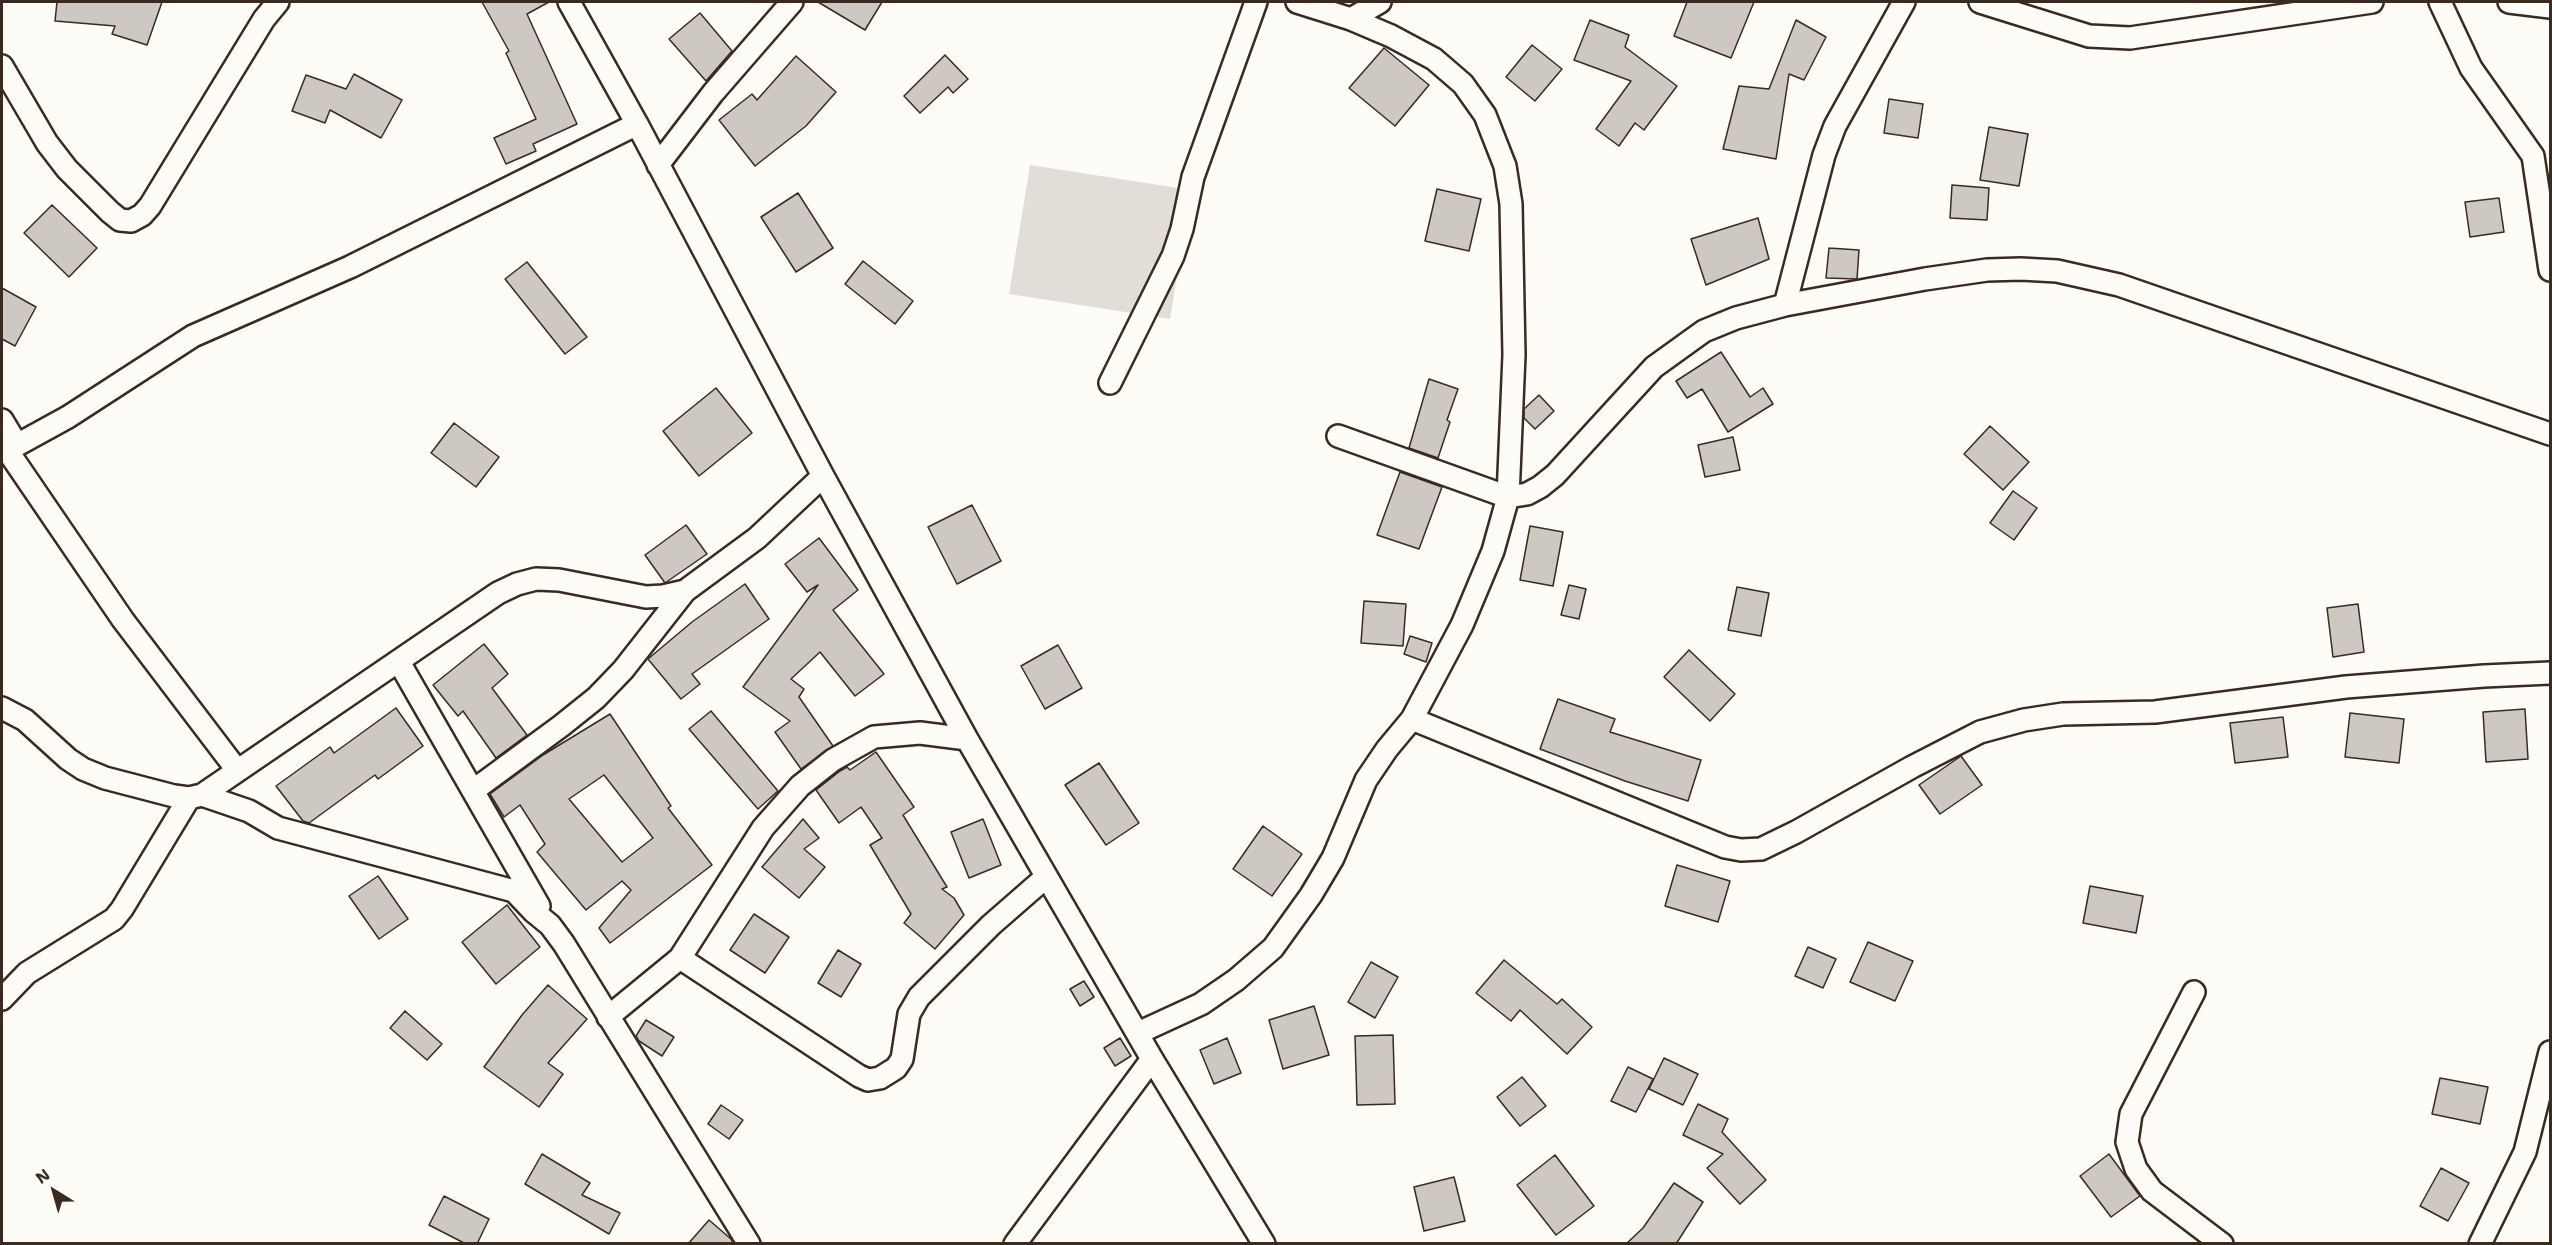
<!DOCTYPE html>
<html>
<head>
<meta charset="utf-8">
<style>
  body { margin:0 }
  #map { position:relative; width:2552px; height:1245px; overflow:hidden; background:#fdfcf7; font-family:"Shantell Sans",sans-serif }
  canvas { display:block }
  .frame { position:absolute; inset:0; border:3px solid #3b2a1e; pointer-events:none }
  .north { position:absolute; left:24px; top:1161px; width:60px; height:60px; -webkit-text-stroke:4px #fdfcf7; paint-order:stroke; rotate:323deg; font-size:16px; font-weight:700; line-height:24px; text-align:center; color:#3b2a1e }
  .north::after { content:''; display:block; margin:auto; width:21px; height:27px; background:#3b2a1e; clip-path:polygon(50% 0,100% 100%,50% 72%,0 100%) }
</style>
</head>
<body>
<div id="map">
<canvas width="2552" height="1245"></canvas>
<div class="frame"></div>
<div class="north">N</div>
</div>
<script>
const ctx = document.querySelector('canvas').getContext('2d');
ctx.lineJoin = 'round';
function paint(path, color) {
  ctx.fillStyle = color;
  ctx.fill(path, 'evenodd');
}
function toPath(rows) {
  const path = new Path2D();
  for (const r of rows) {
    path.moveTo(r[0], r[1]);
    for (let i = 2; i < r.length; i += 2) path.lineTo(r[i], r[i + 1]);
  }
  return path;
}
function trace(path, color, width, dash) {
  ctx.strokeStyle = color;
  ctx.lineWidth = width;
  ctx.lineCap = dash ? 'butt' : 'round';
  ctx.setLineDash(dash || []);
  ctx.stroke(path);
}
paint(toPath([
  [1030,165,1191,190,1170,319,1009,294]
]), '#e1ded7');
const building = toPath([
  [57,2,162,2,147,45,112,34,115,26,55,21,57,2],
  [482,2,549,2,527,14,577,124,533,144,536,151,506,164,494,138,536,119,506,53,509,51,482,2],
  [818,2,882,2,865,30,818,2],
  [1687,2,1754,2,1731,58,1674,36,1687,2],
  [700,13,732,51,706,81,669,39,700,13],
  [1590,20,1629,35,1625,47,1677,86,1644,130,1635,123,1619,146,1596,129,1631,81,1574,60,1590,20],
  [1796,20,1826,37,1804,80,1789,74,1776,159,1723,149,1739,86,1769,89,1796,20],
  [1532,45,1562,69,1535,101,1506,77,1532,45],
  [1384,48,1429,85,1395,126,1349,88,1384,48],
  [945,55,968,79,953,93,948,87,920,113,904,96,945,55],
  [796,56,836,92,806,126,755,166,719,120,752,94,757,100,796,56],
  [354,74,402,100,381,138,330,110,325,123,292,111,306,75,346,89,354,74],
  [1889,99,1923,104,1918,138,1884,133,1889,99],
  [1989,127,2028,134,2019,186,1980,180,1989,127],
  [1952,185,1989,188,1987,220,1950,218,1952,185],
  [1437,189,1481,199,1469,251,1425,241,1437,189],
  [798,193,833,248,796,272,761,217,798,193],
  [2499,198,2504,232,2470,237,2465,202,2499,198],
  [52,205,97,248,69,277,24,233,52,205],
  [1758,218,1769,259,1706,285,1691,239,1758,218],
  [1829,248,1859,250,1857,279,1826,278,1829,248],
  [863,261,913,301,895,324,845,284,863,261],
  [527,262,587,337,565,354,505,279,527,262],
  [2,288,36,307,15,346,2,339,2,288],
  [1721,352,1750,397,1763,388,1773,404,1728,432,1702,389,1687,398,1676,381,1721,352],
  [1429,379,1458,389,1447,420,1450,422,1438,458,1409,448,1429,379],
  [716,388,752,433,699,476,663,431,716,388],
  [1539,395,1554,411,1535,429,1524,418,1524,409,1539,395],
  [454,423,499,457,476,487,431,453,454,423],
  [1990,426,2029,462,2003,490,1964,454,1990,426],
  [1733,437,1740,470,1705,477,1698,445,1733,437],
  [1400,472,1442,487,1419,549,1377,535,1400,472],
  [2013,491,2037,508,2014,540,1990,523,2013,491],
  [972,505,1001,561,957,584,928,527,972,505],
  [686,525,707,554,665,583,645,555,686,525],
  [1530,526,1563,532,1553,586,1520,580,1530,526],
  [819,538,858,590,833,610,884,674,855,696,820,652,791,679,804,689,799,697,833,746,801,769,775,732,790,721,743,687,818,585,807,592,785,564,819,538],
  [745,584,769,619,692,674,700,684,681,699,648,659,692,622,745,584],
  [1569,585,1586,589,1579,619,1561,615,1569,585],
  [1737,587,1769,593,1761,636,1728,630,1737,587],
  [1364,601,1406,604,1403,646,1361,643,1364,601],
  [2358,604,2364,652,2333,657,2327,608,2358,604],
  [1410,636,1432,643,1426,662,1404,654,1410,636],
  [484,644,508,674,492,688,527,735,496,758,463,711,458,716,433,685,484,644],
  [1058,645,1082,688,1045,709,1021,666,1058,645],
  [1689,650,1735,694,1710,721,1664,677,1689,650],
  [1558,699,1615,719,1610,732,1701,760,1688,801,1625,781,1540,749,1558,699],
  [396,708,423,746,378,779,375,775,309,823,303,821,276,786,330,747,334,753,396,708],
  [2525,709,2528,759,2486,762,2483,712,2525,709],
  [711,711,778,791,758,809,689,729,711,711],
  [2350,713,2404,719,2399,763,2345,757,2350,713],
  [610,714,671,806,668,808,712,865,610,943,599,928,631,890,622,881,586,910,537,852,545,844,520,805,504,817,490,794,543,755,610,714],
  [604,775,653,838,622,862,569,799,604,775],
  [2283,717,2288,757,2235,763,2230,723,2283,717],
  [876,752,914,807,903,815,947,887,942,889,954,898,964,915,935,949,904,923,911,914,870,845,882,838,861,807,839,823,816,790,840,771,847,767,850,770,876,752],
  [1961,756,1982,785,1940,814,1919,785,1961,756],
  [1099,763,1139,823,1106,845,1065,785,1099,763],
  [803,819,819,838,804,849,825,867,799,898,762,867,803,819],
  [983,819,1001,865,969,878,951,832,983,819],
  [1263,826,1302,854,1272,896,1233,869,1263,826],
  [1677,865,1730,881,1718,922,1665,906,1677,865],
  [378,876,408,919,379,939,349,896,378,876],
  [2090,886,2143,896,2136,933,2083,923,2090,886],
  [507,905,540,947,496,984,462,942,507,905],
  [754,914,789,937,765,973,730,950,754,914],
  [1868,942,1913,961,1895,1001,1850,982,1868,942],
  [1808,947,1836,959,1823,988,1795,976,1808,947],
  [838,950,861,964,841,997,818,983,838,950],
  [1504,960,1557,1004,1562,999,1592,1027,1567,1054,1520,1010,1511,1021,1476,993,1504,960],
  [1371,962,1398,977,1375,1018,1348,1002,1371,962],
  [1084,981,1094,997,1080,1006,1070,989,1084,981],
  [548,985,587,1019,548,1063,563,1074,539,1107,484,1067,522,1015,548,985],
  [1314,1006,1329,1055,1283,1069,1269,1020,1314,1006],
  [405,1011,442,1044,427,1060,390,1028,405,1011],
  [646,1020,674,1037,662,1056,639,1041,636,1036,646,1020],
  [1393,1035,1395,1104,1357,1105,1355,1036,1393,1035],
  [1120,1038,1131,1056,1115,1066,1104,1048,1120,1038],
  [1227,1038,1241,1073,1214,1084,1200,1050,1227,1038],
  [1664,1058,1698,1074,1683,1105,1649,1089,1664,1058],
  [1628,1067,1653,1079,1636,1112,1611,1101,1628,1067],
  [1522,1077,1546,1106,1520,1126,1497,1097,1522,1077],
  [2440,1078,2488,1087,2480,1124,2432,1114,2440,1078],
  [1698,1104,1728,1119,1722,1132,1766,1180,1740,1204,1707,1168,1723,1154,1683,1135,1698,1104],
  [721,1105,743,1120,729,1139,708,1124,721,1105],
  [542,1154,590,1183,582,1195,620,1213,609,1234,525,1184,542,1154],
  [2109,1154,2140,1196,2111,1217,2080,1176,2109,1154],
  [1555,1155,1594,1206,1556,1235,1517,1185,1555,1155],
  [2441,1168,2469,1183,2448,1221,2420,1206,2441,1168],
  [1454,1177,1465,1221,1424,1231,1414,1187,1454,1177],
  [1674,1183,1703,1202,1676,1244,1626,1244,1643,1228,1674,1183],
  [444,1196,489,1219,477,1244,466,1244,429,1225,444,1196],
  [709,1220,731,1239,734,1244,688,1244,709,1220]
]);
paint(building, '#cdc8c2');
trace(building, '#3b2a1e', 1.5);
const street = toPath([
  [569,2,637,124,823,476,967,739,1152,1059,1264,1244],
  [1980,2,2089,36,2130,38,2372,2],
  [2440,2,2471,68,2533,156,2550,270],
  [2509,2,2550,7],
  [1351,19,1380,2],
  [2,66,47,143,67,169,110,212,120,220,131,221,142,215,150,206,264,19,278,2],
  [658,165,713,93,792,2],
  [1785,305,1824,155,1835,126,1904,2],
  [1110,383,1173,256,1182,229,1193,177,1256,2],
  [2,420,17,445],
  [1338,436,1508,497,1527,494,1540,487,1555,475,1654,367,1704,331,1736,318,1785,305,1925,279,1987,270,2021,269,2057,271,2119,285,2550,434],
  [2,450,17,445,68,417,193,336,350,267,637,124],
  [7,450,123,620,237,770],
  [399,662,539,906],
  [2,708,25,720,68,759,83,769,105,778,174,796,189,798,202,795,498,593,517,584,536,579,559,580,646,597,663,596,685,591,757,538,823,476],
  [1412,719,1725,847,1741,850,1761,849,1796,832,1912,767,1980,732,2024,720,2063,714,2155,712,2346,687,2484,676,2550,673],
  [474,790,561,726,596,698,623,670,685,591],
  [202,795,249,811,278,828,514,891,534,912,550,925,564,944,749,1244],
  [680,958,859,1076,868,1080,880,1078,896,1068,902,1059,909,1014,919,997,991,925,1046,877],
  [2194,992,2131,1114,2127,1142,2136,1169,2152,1191,2222,1244],
  [2,999,27,973,114,919,122,909,189,798],
  [608,1017,680,958,763,828,800,786,833,760,874,737,920,733,967,739],
  [1138,1033,1201,1004,1236,980,1273,948,1311,895,1333,858,1366,780,1387,749,1412,719,1462,625,1493,551,1508,497,1514,355,1511,204,1505,166,1485,115,1463,84,1434,59,1391,36,1351,19,1297,2],
  [1015,1244,1152,1059],
  [2480,1244,2525,1152,2550,1052]
]);
trace(street, '#3b2a1e', 26);
trace(street, '#fdfcf7', 21);
</script>
</body>
</html>
